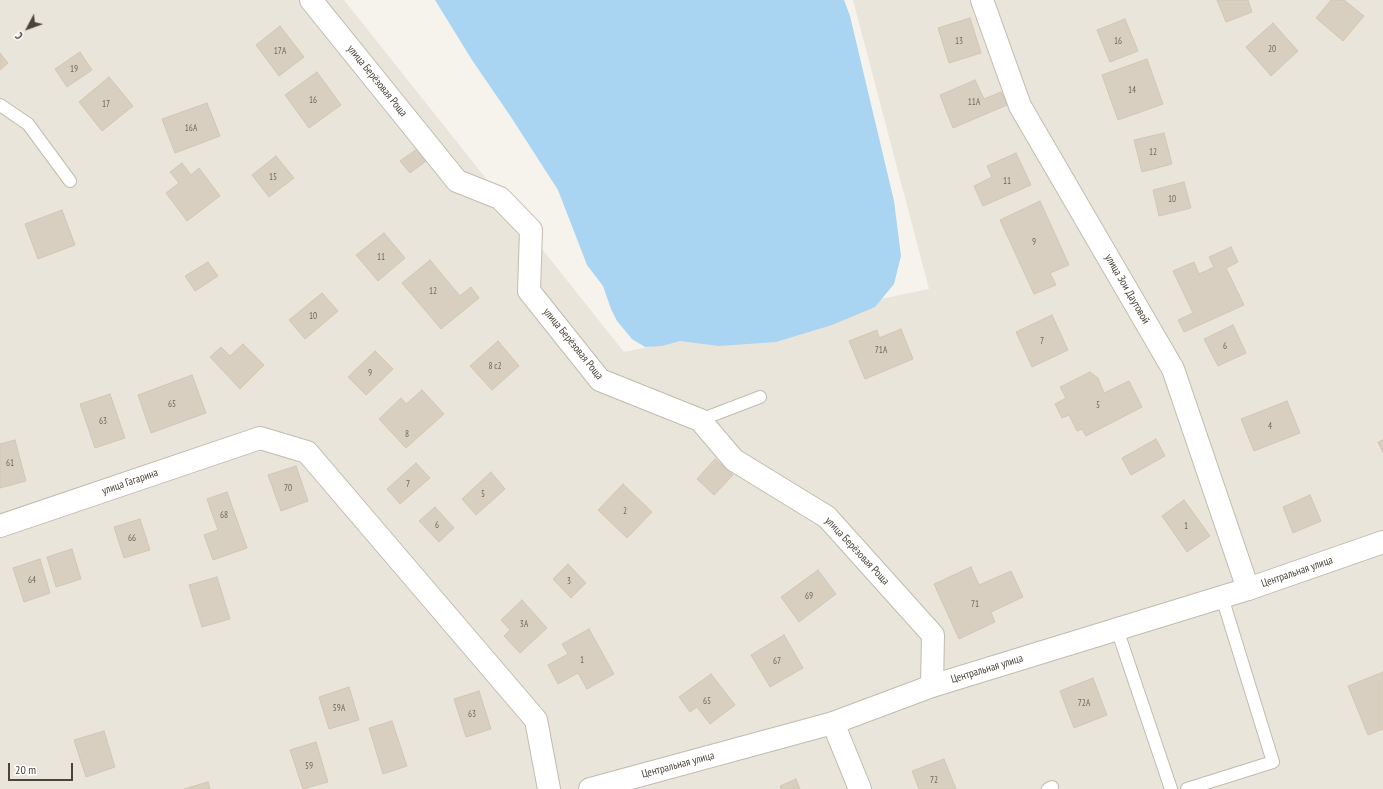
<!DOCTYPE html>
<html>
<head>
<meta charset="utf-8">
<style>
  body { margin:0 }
  #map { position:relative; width:1383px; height:789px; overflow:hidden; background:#f6f3ec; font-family:"PT Sans Narrow",sans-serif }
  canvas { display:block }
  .north { position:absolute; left:8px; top:8px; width:40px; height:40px; -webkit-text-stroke:3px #fff; paint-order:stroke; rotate:229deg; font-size:11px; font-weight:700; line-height:16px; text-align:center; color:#4b4439 }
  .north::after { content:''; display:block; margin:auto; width:14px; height:18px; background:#4b4439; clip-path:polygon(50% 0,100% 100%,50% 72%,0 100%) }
  .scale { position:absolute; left:8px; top:763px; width:65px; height:18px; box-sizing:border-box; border:2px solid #4b4439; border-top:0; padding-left:5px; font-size:12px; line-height:14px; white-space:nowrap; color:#4b4439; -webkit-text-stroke:3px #fff; paint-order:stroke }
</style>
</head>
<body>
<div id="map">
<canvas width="1383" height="789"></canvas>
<div class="north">С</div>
<div class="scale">20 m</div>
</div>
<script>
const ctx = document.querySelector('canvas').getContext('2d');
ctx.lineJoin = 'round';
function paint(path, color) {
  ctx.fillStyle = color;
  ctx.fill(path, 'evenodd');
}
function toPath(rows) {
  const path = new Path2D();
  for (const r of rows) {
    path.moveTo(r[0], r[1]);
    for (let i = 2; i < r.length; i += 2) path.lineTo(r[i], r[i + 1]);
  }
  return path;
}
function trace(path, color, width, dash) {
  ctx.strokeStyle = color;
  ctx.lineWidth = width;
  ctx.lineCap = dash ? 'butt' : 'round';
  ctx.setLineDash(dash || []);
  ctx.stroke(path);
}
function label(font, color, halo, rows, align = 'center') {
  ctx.font = font + ' "PT Sans Narrow",sans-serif';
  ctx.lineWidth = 3;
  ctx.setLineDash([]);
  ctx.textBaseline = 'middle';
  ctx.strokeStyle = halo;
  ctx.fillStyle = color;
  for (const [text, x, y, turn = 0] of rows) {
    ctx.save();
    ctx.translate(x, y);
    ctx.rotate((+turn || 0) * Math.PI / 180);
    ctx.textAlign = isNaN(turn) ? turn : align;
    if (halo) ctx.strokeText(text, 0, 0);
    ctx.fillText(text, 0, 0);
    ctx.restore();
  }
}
paint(toPath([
  [0,0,344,0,624,352,929,289,853,0,1383,0,1383,789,0,789]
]), '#eae5da');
paint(toPath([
  [435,0,844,0,850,16,894,201,901,256,894,284,875,307,832,325,776,342,719,346,680,341,662,346,645,347,632,339,617,321,611,309,603,286,587,265,558,190,511,117,472,60]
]), '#a9d4f2');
const building = toPath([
  [1217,0,1248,0,1252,12,1226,22,1217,0],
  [1331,0,1344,0,1364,16,1343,41,1316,18,1331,0],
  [970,18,981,53,949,63,938,28,970,18],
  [1125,19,1138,51,1110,62,1097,30,1125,19],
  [1273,23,1298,51,1271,76,1246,47,1273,23],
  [280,26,304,57,279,76,256,45,280,26],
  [80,52,92,70,67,87,55,69,80,52],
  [0,53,8,63,0,70,0,53],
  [1147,59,1163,104,1118,120,1102,75,1147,59],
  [317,72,341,105,309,128,285,95,317,72],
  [109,77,133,106,102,131,79,102,109,77],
  [975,80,984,99,1001,92,1007,105,953,128,940,95,975,80],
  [207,103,220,136,175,153,162,119,207,103],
  [1164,133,1172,164,1142,172,1134,140,1164,133],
  [424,144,433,156,410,173,400,161,424,144],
  [1016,153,1031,185,983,206,974,186,992,177,987,166,1016,153],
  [276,156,294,178,269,197,252,175,276,156],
  [182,163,191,175,199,168,220,196,187,221,166,193,179,183,170,172,182,163],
  [1184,182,1191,208,1159,216,1153,190,1184,182],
  [1040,201,1069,265,1050,273,1056,285,1034,294,1000,220,1040,201],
  [62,210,75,245,38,259,25,224,62,210],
  [384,233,405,258,378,281,356,255,384,233],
  [1231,247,1238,262,1226,268,1244,305,1184,332,1178,320,1193,313,1173,271,1194,262,1199,274,1214,267,1209,257,1231,247],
  [430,260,460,296,471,287,479,298,441,329,402,283,430,260],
  [208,262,218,276,195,291,185,276,208,262],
  [322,293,338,311,305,339,289,320,322,293],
  [1052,315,1068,350,1032,367,1016,332,1052,315],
  [1233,325,1246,353,1218,366,1204,339,1233,325],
  [901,329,913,359,865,379,849,341,877,330,879,338,901,329],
  [498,341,519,366,492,390,470,366,498,341],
  [243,344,264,365,240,389,210,357,221,347,230,356,243,344],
  [375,351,393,369,366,395,348,377,375,351],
  [1090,372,1098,378,1104,393,1129,381,1142,407,1086,436,1082,429,1077,431,1069,415,1062,418,1055,404,1066,398,1060,387,1090,372],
  [192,375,206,413,151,433,138,395,192,375],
  [422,390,444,414,406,448,379,419,401,398,406,404,422,390],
  [110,394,125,438,95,448,80,404,110,394],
  [1287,401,1300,433,1254,451,1241,419,1287,401],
  [1156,439,1165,456,1131,475,1122,458,1156,439],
  [15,440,26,481,0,488,0,444,15,440],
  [1383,440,1383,453,1378,442,1383,440],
  [715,459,733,475,714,495,697,479,715,459],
  [416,463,430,478,400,504,387,489,416,463],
  [296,466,308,501,281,511,268,475,296,466],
  [491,472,505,489,476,515,462,499,491,472],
  [623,484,652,512,627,538,598,510,623,484],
  [227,492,247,548,213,560,204,535,218,530,207,499,227,492],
  [1310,495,1321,521,1293,533,1283,507,1310,495],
  [1184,500,1210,536,1187,552,1162,516,1184,500],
  [435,507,454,528,439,542,419,521,435,507],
  [140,519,150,550,124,558,114,527,140,519],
  [72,549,81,579,56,587,47,557,72,549],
  [40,559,50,593,24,602,13,568,40,559],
  [568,564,586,583,571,598,553,579,568,564],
  [971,567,979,585,1011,571,1023,597,991,612,995,622,959,639,934,584,971,567],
  [818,570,836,594,799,622,781,597,818,570],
  [217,577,230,619,202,627,189,585,217,577],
  [522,600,547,628,520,653,504,636,510,630,501,620,522,600],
  [589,629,614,674,587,689,578,673,558,684,548,665,568,654,562,644,589,629],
  [784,635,803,668,770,687,751,655,784,635],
  [1383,672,1383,729,1368,735,1348,686,1383,672],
  [711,674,735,705,710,724,697,707,690,712,679,697,711,674],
  [1093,678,1107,715,1074,728,1060,691,1093,678],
  [349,687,359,720,329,729,319,697,349,687],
  [479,691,491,729,466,737,454,699,479,691],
  [392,721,407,766,383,774,369,728,392,721],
  [104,731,115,767,86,777,74,740,104,731],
  [316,742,328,782,303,789,290,750,316,742],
  [944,759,956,789,919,789,912,771,944,759],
  [796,779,800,789,781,789,780,786,796,779],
  [208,782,210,789,184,789,208,782]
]);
paint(building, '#d8cfc1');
trace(building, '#d3c7b4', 1);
const service = toPath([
  [0,105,28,124,70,181],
  [700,420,760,397],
  [1117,629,1171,789],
  [1048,789,1052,787],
  [1187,789,1273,762,1222,597]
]);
const minor = toPath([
  [311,0,457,181,500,198,531,230,529,291,600,380,700,420,734,460,827,517,933,635,932,686],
  [982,0,1020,106,1173,369,1248,589],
  [0,526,260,438,307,452,536,720,549,789],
  [833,723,860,789]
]);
const tertiary = toPath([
  [590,789,833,723,932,686,1248,589,1383,542]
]);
trace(service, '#c2bbae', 14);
trace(minor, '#c2bbae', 24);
trace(tertiary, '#c2bbae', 24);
trace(service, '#fff', 12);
trace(minor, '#fff', 22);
trace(tertiary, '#fff', 22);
label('9px', '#6e675b', null, [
  ["13",959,41],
  ["16",1118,41],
  ["20",1272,49],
  ["17А",280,51],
  ["19",74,69],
  ["14",1132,90],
  ["16",313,100],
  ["11А",974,102],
  ["17",106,104],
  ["16А",191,128],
  ["12",1153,152],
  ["15",273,177],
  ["11",1007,181],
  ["10",1172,199],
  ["9",1034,242],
  ["11",381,257],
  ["12",433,291],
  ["10",313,316],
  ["7",1042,341],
  ["6",1225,346],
  ["71А",881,350],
  ["8 с2",495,366],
  ["9",370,373],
  ["65",172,404],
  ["5",1098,405],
  ["63",103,421],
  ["4",1270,426],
  ["8",407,434],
  ["61",10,463],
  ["7",408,484],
  ["70",288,488],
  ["5",483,494],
  ["2",625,511],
  ["68",224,515],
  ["6",437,525],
  ["1",1186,526],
  ["66",132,538],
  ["64",32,580],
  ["3",569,581],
  ["69",809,596],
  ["71",975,604],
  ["3А",524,624],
  ["1",582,660],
  ["67",777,661],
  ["65",707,701],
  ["72А",1084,703],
  ["59А",339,708],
  ["63",472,714],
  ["59",309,766],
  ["72",934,780]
]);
label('11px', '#4b4439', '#fff', [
  ["улица Берёзовая Роща",377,81,51],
  ["улица Зои Даутовой",1127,289,60],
  ["улица Берёзовая Роща",573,344,51],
  ["улица Гагарина",130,482,-19],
  ["улица Берёзовая Роща",857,551,47],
  ["Центральная улица",1297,572,-19],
  ["Центральная улица",987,669,-17],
  ["Центральная улица",678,765,-15]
]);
</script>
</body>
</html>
